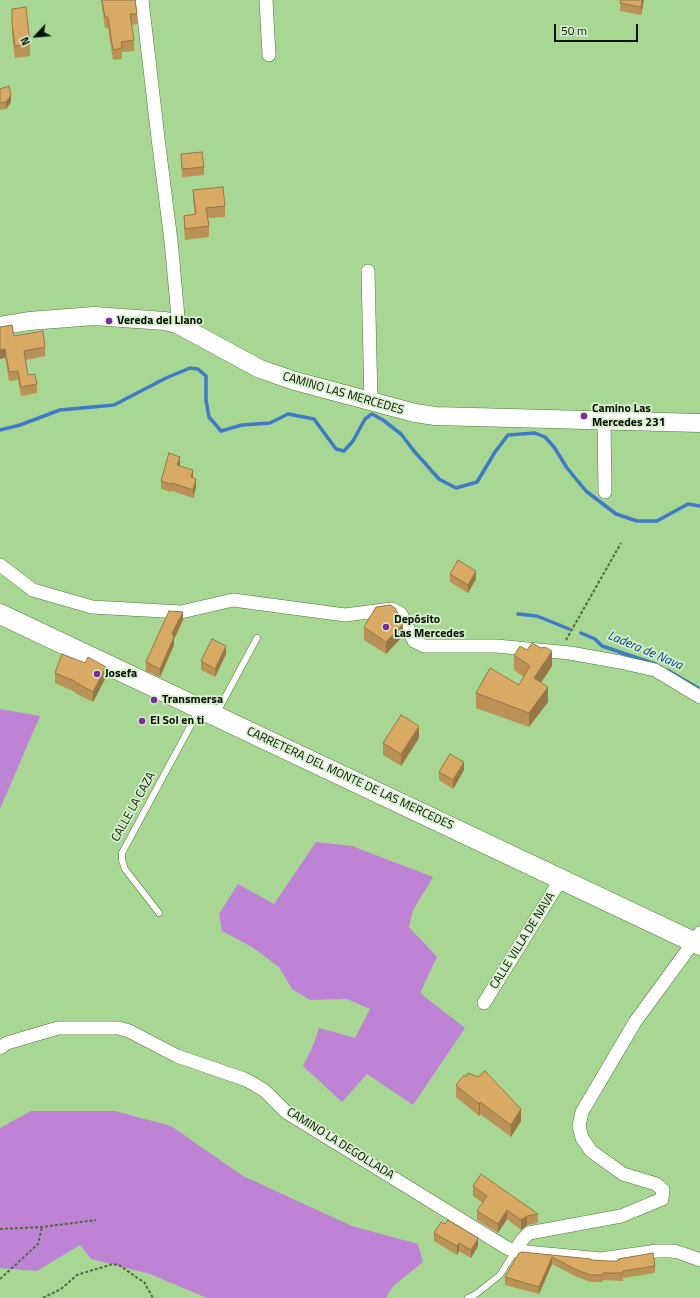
<!DOCTYPE html>
<html>
<head>
<meta charset="utf-8">
<style>
  body { margin:0 }
  #map { position:relative; width:700px; height:1298px; overflow:hidden; background:#a8d693; font-family:"Titillium Web",sans-serif }
  canvas { display:block }
  .north { position:absolute; left:16px; top:16px; width:40px; height:40px; -webkit-text-stroke:3px #d8f0ce; paint-order:stroke; rotate:244deg; font-size:11px; font-weight:700; line-height:16px; text-align:center; color:#031100 }
  .north::after { content:''; display:block; margin:auto; width:14px; height:18px; background:#031100; clip-path:polygon(50% 0,100% 100%,50% 72%,0 100%) }
  .scale { position:absolute; left:554px; top:24px; width:84px; height:18px; box-sizing:border-box; border:2px solid #031100; border-top:0; padding-left:5px; font-size:12px; line-height:14px; white-space:nowrap; color:#031100; -webkit-text-stroke:3px #d8f0ce; paint-order:stroke }
</style>
</head>
<body>
<div id="map">
<canvas width="700" height="1298"></canvas>
<div class="north">N</div>
<div class="scale">50 m</div>
</div>
<script>
const ctx = document.querySelector('canvas').getContext('2d');
ctx.lineJoin = 'round';
function paint(path, color) {
  ctx.fillStyle = color;
  ctx.fill(path, 'evenodd');
}
function toPath(rows) {
  const path = new Path2D();
  for (const r of rows) {
    path.moveTo(r[0], r[1]);
    for (let i = 2; i < r.length; i += 2) path.lineTo(r[i], r[i + 1]);
  }
  return path;
}
function trace(path, color, width, dash) {
  ctx.strokeStyle = color;
  ctx.lineWidth = width;
  ctx.lineCap = dash ? 'butt' : 'round';
  ctx.setLineDash(dash || []);
  ctx.stroke(path);
}
function label(font, color, halo, rows, align = 'center') {
  ctx.font = font + ' "Titillium Web",sans-serif';
  ctx.lineWidth = 3.5;
  ctx.setLineDash([]);
  ctx.textBaseline = 'middle';
  ctx.strokeStyle = halo;
  ctx.fillStyle = color;
  for (const [text, x, y, turn = 0] of rows) {
    ctx.save();
    ctx.translate(x, y);
    ctx.rotate((+turn || 0) * Math.PI / 180);
    ctx.textAlign = isNaN(turn) ? turn : align;
    if (halo) ctx.strokeText(text, 0, 0);
    ctx.fillText(text, 0, 0);
    ctx.restore();
  }
}
paint(toPath([
  [0,709,40,716,0,809],
  [316,842,352,846,433,877,413,910,409,927,437,957,420,993,465,1028,413,1105,367,1074,342,1102,303,1066,313,1046,319,1028,355,1038,370,1009,347,999,310,1000,292,989,279,967,252,947,222,931,219,914,238,884,274,904],
  [31,1111,115,1111,171,1126,243,1176,352,1226,418,1244,423,1262,393,1286,386,1298,207,1298,150,1274,91,1259,80,1245,37,1271,0,1268,0,1128]
]), '#bf83d6');
trace(toPath([
  [0,430,20,425,60,410,114,405,166,378,190,368,198,369,206,376,206,400,209,417,221,431,242,425,270,423,288,414,314,419,336,449,344,451,353,441,365,419,372,414,383,420,401,434,414,451,439,479,456,488,477,482,495,452,508,435,535,433,545,437,554,447,567,468,586,491,616,514,637,521,657,521,688,504,700,506],
  [518,614,537,616,569,629],
  [581,633,595,639,602,646,655,664],
  [667,670,698,688]
]), '#3e7ac9', 3.5);
const lane = toPath([
  [216,714,257,638],
  [159,913,125,869,122,860,122,853,199,710],
  [468,1298,476,1294,500,1275,515,1251]
]);
const street = toPath([
  [142,0,158,138,171,241,178,317,177,324],
  [266,0,269,55],
  [368,271,371,402],
  [604,420,605,492],
  [0,565,33,590,92,607,181,612,233,600,345,615,392,609,401,614,414,641,424,646,496,646,570,653,620,662,655,670,700,697],
  [484,1003,561,879],
  [0,1048,7,1043,58,1028,119,1028,129,1031,177,1056,244,1079,252,1083,265,1091,286,1112,507,1248,515,1251,601,1259,657,1251,671,1251,678,1252,700,1260],
  [515,1251,522,1240,529,1233,621,1216,662,1199,663,1190,656,1184,623,1174,591,1151,582,1138,579,1126,582,1112,635,1022,700,933]
]);
const secondary = toPath([
  [0,326,29,321,94,316,165,321,177,324,260,369,295,381,415,413,435,416,700,423]
]);
const primary = toPath([
  [0,614,700,945]
]);
trace(lane, '#4f793a', 7);
trace(street, '#4f793a', 14);
trace(secondary, '#4f793a', 19);
trace(primary, '#4f793a', 21);
trace(toPath([
  [566,640,621,543],
  [0,1229,42,1227,96,1220],
  [0,1279,38,1244,42,1227],
  [43,1298,61,1289,77,1275,83,1273,113,1264,119,1265,139,1279,144,1282,153,1298]
]), '#4d6a42', 2, [3, 2]);
trace(lane, '#fff', 6);
trace(street, '#fff', 13);
trace(secondary, '#fff', 18);
trace(primary, '#fff', 20);
paint(toPath([
  [101,0,135,0,137,14,137,24,131,25,134,40,134,51,122,52,122,59,113,60,108,28,105,28],
  [621,0,644,0,641,15,620,11],
  [12,9,30,44,30,56,15,58,12,35],
  [0,89,11,102,6,109,0,110],
  [181,154,204,167,204,175,182,177],
  [193,190,225,206,225,217,208,218,209,226,209,237,185,240,184,226,184,216,195,214,193,200],
  [0,327,14,336,45,347,45,356,26,360,28,375,37,384,37,393,21,396,18,380,9,381],
  [180,465,179,466,193,478,196,487,193,498,172,491,171,492,161,489,161,481],
  [450,574,476,579,468,593,450,582],
  [183,620,174,639,174,645,160,677,146,671,146,662],
  [364,627,403,636,386,654,364,640],
  [226,654,215,677,201,670,201,661],
  [514,655,552,666,541,683,548,702,529,727,476,708,476,693,519,685,524,677,514,670],
  [55,673,106,677,93,702,75,693,75,692,55,683],
  [419,738,401,766,383,755,383,743],
  [464,770,453,789,439,780,439,772],
  [456,1085,521,1121,511,1137,480,1114,479,1116,456,1097],
  [473,1186,538,1214,538,1223,527,1225,521,1230,507,1219,498,1233,477,1220,477,1211,483,1203,473,1196],
  [434,1233,478,1246,471,1258,459,1251,457,1255,434,1241],
  [519,1253,591,1260,655,1266,655,1273,623,1278,623,1281,603,1280,603,1282,590,1282,575,1276,552,1264,539,1294,505,1285,505,1277]
]), '#ba9256');
paint(toPath([
  [642,0,644,0,641,15,641,7],
  [11,95,11,102,6,109,6,102],
  [5,349,5,358,0,359,0,350],
  [180,457,180,465,177,473,177,465],
  [193,470,193,478,191,477],
  [196,479,196,487,193,498,193,490],
  [476,571,476,579,468,593,468,585],
  [183,612,183,620,174,639,174,645,160,677,160,669,172,633],
  [403,624,403,636,386,654,386,642],
  [226,646,226,654,215,677,215,669],
  [552,651,552,666,534,693,534,678],
  [106,667,106,677,93,702,93,692],
  [548,687,548,702,529,727,529,713],
  [419,726,419,738,401,766,401,754],
  [464,762,464,770,453,789,453,780],
  [480,1102,480,1114,479,1116,479,1104],
  [521,1109,521,1121,511,1137,511,1125],
  [507,1210,507,1219,498,1233,498,1224],
  [527,1216,527,1225,521,1230,521,1220],
  [478,1238,478,1246,471,1258,471,1250],
  [459,1243,459,1251,457,1255,457,1246],
  [552,1257,552,1264,539,1294,539,1287]
]), '#977746');
const building = toPath([
  [102,0,135,0,137,14,130,14,134,40,121,42,122,48,113,50,108,17,105,17,102,0],
  [621,0,642,0,641,7,620,3,621,0],
  [26,7,30,44,15,46,12,23,12,9,26,7],
  [9,86,11,95,6,102,0,103,0,89,9,86],
  [202,152,204,167,182,169,181,154,202,152],
  [223,187,225,206,206,208,209,226,185,229,184,216,196,214,193,190,223,187],
  [12,325,14,336,43,331,45,347,24,351,28,375,35,374,37,384,21,387,18,371,9,372,5,349,0,350,0,327,12,325],
  [169,453,180,457,177,465,193,470,191,477,196,479,193,490,172,483,171,484,161,481,169,453],
  [458,560,476,571,468,585,450,574,458,560],
  [390,605,395,608,403,624,386,642,364,627,376,607,390,605],
  [169,611,183,612,172,633,174,637,160,669,146,662,169,611],
  [212,639,226,646,215,669,201,661,212,639],
  [532,643,541,648,545,647,552,651,534,678,548,687,529,713,476,693,490,668,519,685,530,666,514,655,520,646,527,650,532,643],
  [62,654,85,663,88,657,106,667,93,692,75,682,75,681,55,673,62,654],
  [401,715,419,726,401,754,383,743,401,715],
  [450,754,464,762,453,780,439,772,450,754],
  [485,1071,521,1109,511,1125,480,1102,479,1104,456,1085,464,1075,466,1077,468,1073,478,1077,485,1071],
  [481,1174,538,1214,527,1216,521,1220,507,1210,498,1224,477,1211,487,1196,473,1186,481,1174],
  [448,1220,478,1238,471,1250,459,1243,457,1246,434,1233,441,1222,445,1224,448,1220],
  [522,1252,591,1259,591,1260,609,1261,618,1261,618,1259,653,1253,655,1266,623,1271,623,1273,603,1273,603,1275,590,1275,575,1269,552,1257,539,1287,505,1277,519,1253,522,1252]
]);
paint(building, '#d8aa64');
trace(building, '#977746', 1);
for (const [x, y, r, color] of [
  [109,321,4,"#7e2b9a"],
  [584,416,4,"#7e2b9a"],
  [386,627,4,"#7e2b9a"],
  [97,674,4,"#7e2b9a"],
  [154,700,4,"#7e2b9a"],
  [142,721,4,"#7e2b9a"]
]) {
  const dot = new Path2D();
  dot.arc(x, y, r, 0, 2 * Math.PI);
  ctx.fillStyle = color;
  ctx.fill(dot);
  trace(dot, '#d8f0ce', 1.5);
}
label('bold 12px', '#031100', '#d8f0ce', [
  ["Vereda del Llano",117,321],
  ["Camino Las",592,409],
  ["Mercedes 231",592,423],
  ["Depósito",394,620],
  ["Las Mercedes",394,634],
  ["Josefa",105,674],
  ["Transmersa",162,700],
  ["El Sol en ti",150,721]
], 'left');
label('12px', '#031100', '#d8f0ce', [
  ["CAMINO LAS MERCEDES",343,394,16],
  ["CARRETERA DEL MONTE DE LAS MERCEDES",350,779,25],
  ["CALLE LA CAZA",134,807,-61],
  ["CALLE VILLA DE NAVA",523,941,-58],
  ["CAMINO LA DEGOLLADA",340,1144,32]
]);
label('italic 13px', '#004088', '#d8f0ce', [
  ["Ladera de Nava",645,651,23]
]);
</script>
</body>
</html>
